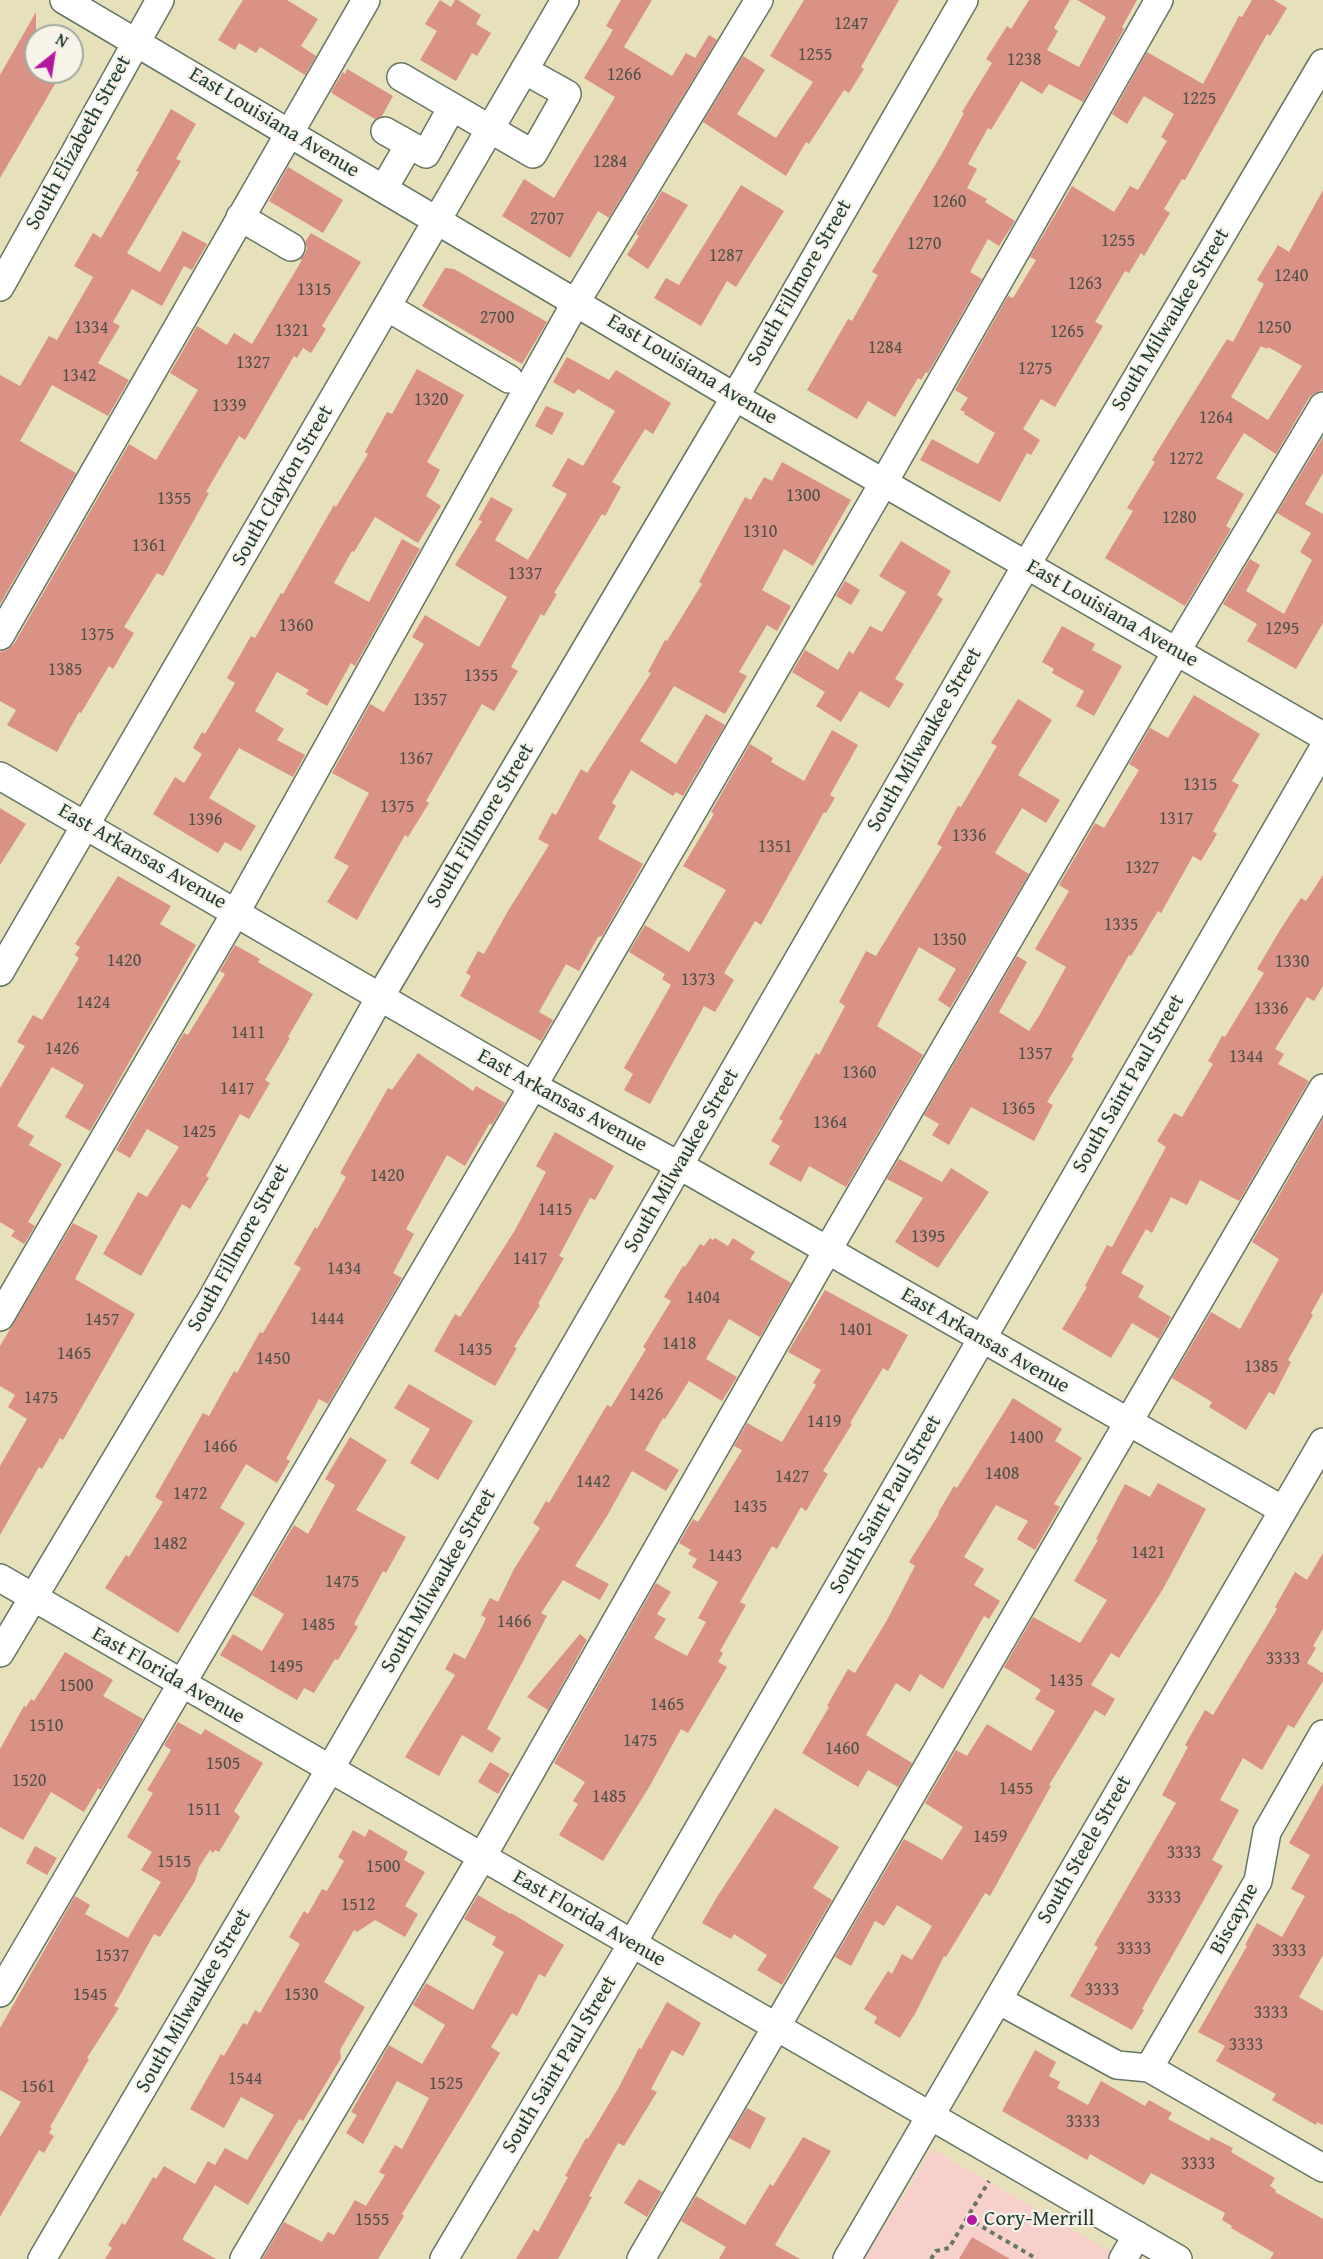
<!DOCTYPE html>
<html>
<head>
<meta charset="utf-8">
<style>
  body { margin:0 }
  #map { position:relative; width:1323px; height:2259px; overflow:hidden; background:#e6e0bb; font-family:"Gentium Book Plus",serif }
  canvas { display:block }
  .north { position:absolute; left:24px; top:24px; width:60px; height:60px; box-sizing:border-box; background:#f7f3e8; border:2px solid #a1aaa0; border-radius:50%; rotate:30deg; font-size:16px; font-weight:700; line-height:24px; text-align:center; color:#1f3d34 }
  .north::after { content:''; display:block; margin:auto; width:21px; height:27px; background:#b5179e; clip-path:polygon(50% 0,100% 100%,50% 72%,0 100%) }
</style>
</head>
<body>
<div id="map">
<canvas width="1323" height="2259"></canvas>
<div class="north">N</div>
</div>
<script>
const ctx = document.querySelector('canvas').getContext('2d');
ctx.lineJoin = 'round';
function paint(path, color) {
  ctx.fillStyle = color;
  ctx.fill(path, 'evenodd');
}
function toPath(rows) {
  const path = new Path2D();
  for (const r of rows) {
    path.moveTo(r[0], r[1]);
    for (let i = 2; i < r.length; i += 2) path.lineTo(r[i], r[i + 1]);
  }
  return path;
}
function trace(path, color, width, dash) {
  ctx.strokeStyle = color;
  ctx.lineWidth = width;
  ctx.lineCap = dash ? 'butt' : 'round';
  ctx.setLineDash(dash || []);
  ctx.stroke(path);
}
function label(font, color, halo, rows, align = 'center') {
  ctx.font = font + ' "Gentium Book Plus",serif';
  ctx.lineWidth = 4.5;
  ctx.setLineDash([]);
  ctx.textBaseline = 'middle';
  ctx.strokeStyle = halo;
  ctx.fillStyle = color;
  for (const [text, x, y, turn = 0] of rows) {
    ctx.save();
    ctx.translate(x, y);
    ctx.rotate((+turn || 0) * Math.PI / 180);
    ctx.textAlign = isNaN(turn) ? turn : align;
    if (halo) ctx.strokeText(text, 0, 0);
    ctx.fillText(text, 0, 0);
    ctx.restore();
  }
}
paint(toPath([
  [932,2149,1123,2259,865,2259]
]), '#f7d0cc');
paint(toPath([
  [243,0,287,0,318,19,301,46,316,56,305,75,260,47,256,53,239,43,235,50,218,40],
  [440,0,451,7,455,0,458,0,481,15,476,24,491,33,477,56,472,53,456,81,420,60,437,31,425,24],
  [621,0,652,0,624,47,672,76,686,53,695,58,709,35,717,40,609,218,598,211,570,258,502,216,524,179,554,198,615,97,584,78,613,30,606,26],
  [804,0,899,0,861,67,864,69,849,93,844,90,809,144,806,142,786,176,703,122,743,56,765,70,737,114,776,138,813,82,770,56],
  [1029,0,1070,0,1054,28,1058,31,1047,50,1079,67,1106,17,1077,0,1137,0,1122,27,1124,29,1083,102,1049,84,1042,94,1021,81,991,130,988,128,968,164,977,169,967,188,987,199,985,202,1015,221,999,246,988,239,970,272,982,279,928,373,926,372,921,380,918,378,895,417,868,401,857,419,807,390,848,319,852,321,878,275,872,272,944,150,964,113,962,112,992,63,986,59,1007,26,1011,29],
  [1252,0,1274,0,1287,8,1270,36,1267,34,1185,180,1182,179,1164,209,1170,213,1144,256,1141,253,1129,273,1125,271,1095,322,1103,326,1055,407,1041,399,1023,429,1040,440,1031,455,1027,453,1000,502,920,460,932,439,978,464,995,433,964,414,965,412,960,410,968,398,955,390,1008,296,1013,298,1036,260,1030,257,1045,232,1072,186,1114,212,1130,186,1138,190,1167,141,1161,137,1174,114,1144,96,1127,124,1112,114,1147,52,1203,84,1239,16,1242,17],
  [36,12,36,72,62,72,0,178,0,75],
  [347,69,393,96,382,116,375,119,333,94,331,92,343,72,345,74],
  [171,109,196,124,176,159,181,161,127,253,160,272,183,231,207,244,192,270,184,266,162,306,132,289,113,322,120,326,98,363,129,380,108,416,52,385,20,441,76,473,0,604,0,375,20,386,49,336,57,340,93,277,74,266,93,233,101,238,139,172,136,171],
  [288,167,343,200,323,233,269,201],
  [741,185,784,211,736,287,727,281,701,326,654,298,666,278,679,285],
  [1323,190,1323,390,1315,393,1309,398,1276,454,1244,433,1216,478,1244,494,1226,526,1231,529,1185,606,1105,558,1133,511,1127,508,1155,462,1152,460,1227,339,1233,342,1264,284,1257,280,1278,245,1289,252],
  [1261,346,1267,349,1268,347,1302,366,1268,420,1231,397],
  [662,191,688,205,648,269,627,255,639,236,636,234],
  [311,233,361,262,322,326,326,329,311,353,303,348,297,358,294,356,245,440,239,436,206,492,209,493,163,576,157,573,124,627,134,633,113,669,109,666,81,713,79,712,57,752,7,725,16,710,0,701,0,652,7,650,14,644,129,444,156,460,198,390,170,373,197,326,227,345,234,333,252,344,302,260,300,259,305,254,307,248,305,242],
  [445,268,454,269,547,322,522,364,422,306],
  [567,357,609,380,616,370,671,403,653,434,645,429,612,482,621,487,605,516,602,514,554,593,557,594,544,616,541,614,511,667,518,671,494,711,482,704,426,801,429,803,408,837,405,835,357,920,327,902,349,866,334,858,369,793,332,773,370,704,384,712,424,644,412,637,425,615,479,647,507,597,455,565,482,521,478,520,491,497,513,509,495,540,528,560,567,494,552,486,568,458,583,466,615,411,578,389,574,394,553,382],
  [417,369,464,395,427,462,440,470,426,496,441,506,418,543,375,517,354,552,352,551,334,583,369,602,402,539,420,549,355,666,351,663,327,706,306,694,309,690,277,672,255,711,284,729,277,740,305,755,293,777,239,748,209,798,256,826,241,851,225,842,218,853,153,814,175,777,184,783,202,754,193,748,202,732,205,734,235,683,227,678,251,636,255,638,281,593,283,594,334,505,336,507,368,454,365,452,387,412,392,414],
  [546,406,564,413,552,435,535,426],
  [1323,437,1323,473,1305,504,1323,514,1323,623,1296,669,1247,641,1257,624,1223,604,1250,559,1260,565,1246,591,1284,614,1312,560,1300,552,1311,533,1277,513],
  [782,462,851,500,813,566,784,549,762,590,791,606,777,631,767,625,739,672,747,676,725,714,674,686,640,741,676,764,706,714,725,725,683,796,676,792,673,796,631,770,612,803,616,806,598,839,643,864,602,936,598,937,579,971,566,964,539,1012,553,1020,541,1041,460,996,471,976,466,973,478,951,484,954,508,911,549,845,538,839,552,813,556,815,581,769,587,773,651,673,648,672,665,640,667,641,702,584,699,582,745,497,751,500,764,477,772,481],
  [901,541,951,571,937,595,943,599,895,679,904,684,889,708,860,691,841,722,816,706,825,692,792,672,805,650,838,670,849,651,853,654,870,626,882,632,906,592,879,576],
  [845,581,860,590,851,605,836,596],
  [1062,626,1095,644,1092,650,1122,666,1094,716,1076,706,1084,691,1052,673,1054,669,1042,662],
  [1194,695,1260,734,1232,781,1239,785,1213,831,1217,834,1201,861,1193,856,1161,913,1158,911,1131,956,1129,955,1071,1057,1074,1058,1047,1102,1053,1105,1034,1141,971,1107,949,1145,932,1135,939,1124,924,1115,1017,956,1027,962,999,1012,1029,1031,1039,1016,1066,967,1035,949,1069,891,1059,885,1095,823,1104,828,1139,770,1129,764,1150,728,1168,738],
  [1018,699,1052,720,1018,775,1060,800,1046,823,1022,808,995,853,1029,874,950,1008,938,1000,956,969,919,947,877,1026,923,1055,846,1187,809,1166,801,1182,769,1164,780,1146,771,1141,783,1121,779,1119,816,1053,819,1055,845,1006,839,1002,866,951,876,956,908,903,942,847,937,844,958,806,961,807,997,746,991,743],
  [832,730,858,745,830,795,835,798,826,813,824,812,761,925,755,921,724,973,734,980,715,1012,704,1006,650,1104,624,1090,633,1074,624,1068,671,985,662,979,665,974,629,952,645,925,689,952,726,890,683,866,714,814,711,812,750,744,773,758,771,762,804,781],
  [0,808,26,824,0,865],
  [1323,875,1323,986,1314,1001,1307,997,1275,1049,1284,1054,1278,1064,1309,1081,1239,1201,1200,1180,1187,1205,1171,1197,1152,1233,1146,1229,1121,1273,1144,1286,1138,1297,1171,1317,1159,1339,1132,1323,1111,1358,1062,1329,1087,1287,1085,1286,1107,1245,1112,1247,1166,1147,1157,1141,1174,1113,1182,1117,1213,1064,1208,1061,1222,1036,1225,1037,1264,973,1257,969,1280,930,1301,898,1306,901],
  [118,876,171,906,160,924,196,945,90,1131,65,1117,84,1085,52,1067,17,1126,34,1136,29,1145,62,1164,28,1222,35,1226,24,1244,11,1236,15,1231,0,1222,0,1088,25,1046,17,1042,33,1015,42,1020,79,958,75,955,80,947,75,944],
  [235,945,260,959,258,962,313,994,288,1037,290,1038,265,1080,270,1083,249,1119,240,1114,206,1176,209,1178,190,1209,182,1204,141,1276,103,1254,138,1192,147,1197,179,1147,147,1129,130,1158,116,1150,184,1033,188,1035,225,974,220,971],
  [418,1053,473,1091,476,1086,505,1103,492,1125,490,1123,465,1166,447,1155,406,1229,414,1234,393,1273,402,1278,328,1404,319,1399,286,1459,290,1461,277,1483,246,1464,220,1508,245,1523,178,1633,105,1588,126,1555,129,1557,163,1502,155,1497,203,1413,209,1416,234,1371,237,1373,260,1332,263,1333,301,1268,294,1264,315,1227,317,1229,346,1177,340,1173,388,1088,392,1090],
  [1323,1119,1323,1292,1311,1313,1313,1315,1288,1360,1291,1362,1274,1395,1269,1392,1246,1430,1209,1407,1212,1402,1172,1378,1211,1312,1240,1329,1279,1259,1252,1242],
  [555,1132,614,1166,595,1200,590,1198,559,1256,564,1258,538,1304,540,1305,514,1347,517,1348,495,1386,434,1351,455,1314,460,1317,515,1230,546,1172,536,1166],
  [899,1159,942,1182,951,1168,989,1192,938,1268,895,1242,923,1198,887,1179],
  [73,1223,98,1236,75,1279,135,1314,63,1440,60,1438,42,1469,39,1467,0,1535,0,1466,27,1419,8,1407,15,1395,0,1386,0,1346],
  [710,1238,713,1240,715,1238,728,1246,733,1238,755,1252,750,1259,791,1283,760,1337,729,1319,706,1359,737,1377,722,1401,689,1381,665,1419,663,1418,645,1450,679,1470,666,1491,632,1471,607,1516,575,1566,609,1584,600,1600,563,1580,541,1613,547,1616,487,1729,501,1738,492,1753,462,1735,439,1776,405,1757,455,1675,445,1669,454,1653,465,1659,482,1627,486,1618,481,1615,490,1598,498,1602,514,1569,540,1528,533,1523,546,1501,549,1503,607,1405,611,1407,646,1349,643,1347,671,1301,664,1297,683,1266,685,1267,700,1244,704,1246],
  [825,1290,908,1335,888,1371,883,1368,850,1423,852,1424,823,1471,828,1474,806,1511,801,1507,777,1549,772,1546,740,1602,746,1605,720,1651,723,1653,718,1662,727,1667,688,1733,681,1729,648,1789,603,1861,559,1835,578,1804,573,1801,585,1782,554,1763,656,1583,671,1592,657,1614,666,1619,654,1638,687,1656,706,1622,698,1618,718,1582,692,1567,697,1559,688,1554,691,1550,679,1543,693,1519,698,1522,742,1450,734,1446,747,1423,782,1442,816,1385,813,1383,821,1370,788,1352],
  [409,1384,473,1421,438,1480,410,1463,430,1429,394,1408],
  [1013,1398,1062,1429,1055,1441,1082,1458,1054,1504,1060,1507,1035,1550,1017,1539,1028,1521,996,1505,964,1557,984,1569,974,1585,1000,1601,989,1619,984,1616,943,1689,920,1674,910,1692,896,1683,866,1735,912,1763,898,1787,868,1770,858,1787,802,1753,829,1707,827,1706,848,1669,855,1673,886,1622,915,1566,909,1562,939,1514,938,1513,954,1486,957,1488],
  [350,1437,387,1460,356,1510,406,1537,386,1573,383,1571,354,1624,358,1627,338,1660,335,1659,314,1693,304,1688,297,1700,220,1655,233,1634,262,1651,284,1614,252,1595,294,1525,308,1534,335,1485,325,1479],
  [1158,1483,1206,1509,1163,1589,1119,1658,1111,1653,1091,1685,1115,1699,1105,1716,1095,1710,1049,1785,1051,1786,990,1896,985,1893,946,1957,944,1956,916,2012,900,2038,874,2023,877,2017,864,2009,888,1971,892,1974,902,1954,912,1960,932,1926,897,1905,884,1926,875,1921,851,1966,835,1957,904,1839,942,1860,963,1827,925,1803,956,1750,967,1756,987,1724,1031,1751,1055,1711,1035,1699,1041,1690,1004,1667,1033,1617,1080,1643,1107,1600,1074,1581,1098,1540,1096,1539,1125,1484,1150,1497],
  [1323,1553,1323,1629,1313,1646,1316,1648,1307,1663,1323,1673,1323,1681,1294,1728,1288,1725,1262,1770,1243,1758,1220,1800,1239,1810,1212,1860,1223,1866,1142,2009,1144,2010,1132,2030,1070,1996,1098,1947,1094,1945,1176,1803,1162,1795,1188,1747,1185,1745,1205,1710,1213,1715,1277,1609,1275,1607,1295,1572,1307,1580],
  [580,1634,587,1640,548,1710,527,1697],
  [65,1652,113,1680,103,1696,143,1719,101,1790,98,1788,84,1812,51,1792,23,1840,0,1827,0,1749,24,1706,26,1707,31,1699,34,1701],
  [178,1722,201,1735,205,1729,263,1763,234,1811,240,1817,219,1852,215,1850,213,1853,210,1850,199,1867,195,1881,160,1937,154,1934,114,2006,119,2008,87,2058,89,2059,50,2127,52,2128,49,2133,54,2136,44,2153,39,2150,0,2217,0,2137,21,2102,0,2090,0,2028,75,1896,90,1905,85,1914,128,1938,161,1882,141,1870,152,1852,127,1837,153,1793,147,1790,171,1750,164,1745],
  [490,1762,510,1774,498,1794,478,1782],
  [1323,1783,1323,1955,1299,1997,1323,2011,1323,2125,1317,2122,1316,2125,1272,2100,1276,2094,1216,2061,1225,2046,1198,2032,1247,1946,1245,1945,1257,1923,1282,1937,1305,1896,1291,1889,1310,1855,1289,1843],
  [775,1808,839,1847,813,1888,832,1900,782,1985,757,1970,767,1955,734,1934,731,1939,702,1923,717,1897],
  [369,1829,408,1852,404,1860,425,1872,405,1906,418,1914,405,1937,375,1920,357,1932,354,1930,324,1982,365,2007,340,2050,341,2058,303,2121,299,2119,248,2205,215,2185,183,2238,183,2240,216,2259,105,2259,112,2248,108,2245,122,2223,125,2225,153,2177,156,2179,164,2166,195,2184,208,2161,215,2165,225,2148,247,2160,274,2115,241,2097,224,2128,190,2109,221,2054,224,2056,243,2023,247,2025,255,2010,260,2013,300,1944,289,1937,304,1911,308,1914,322,1889,327,1891,344,1861,338,1857,353,1830,365,1837],
  [35,1846,57,1858,47,1875,26,1863],
  [478,1895,510,1914,511,1913,564,1945,545,1977,539,1974,517,2016,512,2013,491,2047,500,2053,402,2214,404,2216,378,2259,262,2259,284,2222,322,2242,328,2232,334,2235,355,2200,366,2206,385,2175,379,2172,395,2145,402,2149,429,2098,397,2081,363,2144,346,2133,357,2115,351,2112,389,2045,422,2064,445,2025,413,2005,426,1983,473,2010,504,1952,492,1945,496,1937,464,1919],
  [667,2002,701,2023,683,2056,672,2050,651,2089,657,2092,624,2146,618,2143,589,2196,592,2197,558,2259,516,2259,534,2229,538,2232,568,2177,565,2176,586,2138,588,2139,619,2087,639,2048,641,2049],
  [1035,2050,1056,2062,1049,2076,1060,2082,1057,2088,1088,2105,1101,2081,1145,2106,1149,2100,1172,2113,1168,2119,1209,2141,1211,2137,1233,2148,1231,2152,1275,2178,1270,2186,1276,2190,1275,2192,1323,2219,1323,2259,1270,2259,1274,2253,1231,2228,1232,2226,1222,2220,1225,2213,1151,2173,1144,2185,1090,2154,1087,2160,1002,2111],
  [747,2108,766,2118,750,2149,729,2138],
  [803,2137,831,2151,775,2245,800,2259,719,2259,726,2247,681,2221,696,2196,745,2225,770,2184,773,2186],
  [639,2179,662,2192,647,2217,624,2203],
  [972,2237,1010,2259,959,2259]
]), '#da9186');
const minor = toPath([
  [64,0,735,397,1323,736],
  [401,77,533,154,567,94,524,70],
  [385,131,426,154,452,107],
  [384,188,409,145],
  [240,217,291,247],
  [0,287,160,0],
  [387,307,509,379],
  [0,636,366,0],
  [0,776,533,1086,680,1166,1283,1510],
  [0,972,565,0],
  [0,1317,236,912,576,302,759,0],
  [0,1578,1178,2259],
  [0,1653,210,1302,380,997,735,397,964,0],
  [0,1993,533,1086,884,482,1159,0],
  [998,2000,1117,2065,1149,2068,1323,2168],
  [1149,2068,1258,1881,1267,1832,1323,1734],
  [42,2259,330,1769,1027,564,1323,63],
  [244,2259,482,1857,827,1251,1176,652,1323,406],
  [444,2259,632,1944,1323,749],
  [641,2259,1323,1088],
  [847,2259,1323,1442],
  [1123,2259,1137,2235]
]);
trace(minor, '#657663', 30);
trace(toPath([
  [967,2218,1037,2259],
  [931,2259,936,2251,949,2248,989,2181]
]), '#657663', 4, [4.5, 4.5]);
trace(minor, '#fff', 27);
for (const [x, y, r, color] of [
  [972,2220,6,"#b5179e"]
]) {
  const dot = new Path2D();
  dot.arc(x, y, r, 0, 2 * Math.PI);
  ctx.fillStyle = color;
  ctx.fill(dot);
  trace(dot, '#f7f3e8', 2);
}
label('18px', '#4e5248', null, [
  ["1247",851,24],
  ["1255",815,55],
  ["1238",1024,60],
  ["1266",624,75],
  ["1225",1199,99],
  ["1284",610,162],
  ["1260",949,202],
  ["2707",547,219],
  ["1255",1118,241],
  ["1270",924,244],
  ["1287",726,256],
  ["1240",1291,276],
  ["1263",1085,284],
  ["1315",314,290],
  ["2700",497,318],
  ["1334",91,328],
  ["1250",1274,328],
  ["1321",292,331],
  ["1265",1067,332],
  ["1284",885,348],
  ["1327",253,363],
  ["1275",1035,369],
  ["1342",79,376],
  ["1320",431,400],
  ["1339",229,406],
  ["1264",1216,418],
  ["1272",1186,459],
  ["1300",803,496],
  ["1355",174,499],
  ["1280",1179,518],
  ["1310",760,532],
  ["1361",149,546],
  ["1337",525,574],
  ["1360",296,626],
  ["1295",1282,629],
  ["1375",97,635],
  ["1385",65,670],
  ["1355",481,676],
  ["1357",430,700],
  ["1367",416,759],
  ["1315",1200,785],
  ["1375",397,807],
  ["1317",1176,819],
  ["1396",205,820],
  ["1336",969,836],
  ["1351",775,847],
  ["1327",1142,868],
  ["1335",1121,925],
  ["1350",949,940],
  ["1420",124,961],
  ["1330",1292,962],
  ["1373",698,980],
  ["1424",93,1003],
  ["1336",1271,1009],
  ["1411",248,1033],
  ["1426",62,1049],
  ["1357",1035,1054],
  ["1344",1246,1057],
  ["1360",859,1073],
  ["1417",237,1089],
  ["1365",1018,1109],
  ["1364",830,1123],
  ["1425",199,1132],
  ["1420",387,1176],
  ["1415",555,1210],
  ["1395",928,1237],
  ["1417",530,1259],
  ["1434",344,1269],
  ["1404",703,1298],
  ["1444",327,1319],
  ["1457",102,1320],
  ["1401",856,1330],
  ["1418",679,1344],
  ["1435",475,1350],
  ["1465",74,1354],
  ["1450",273,1359],
  ["1385",1261,1367],
  ["1426",646,1395],
  ["1475",41,1398],
  ["1419",824,1422],
  ["1400",1026,1438],
  ["1466",220,1447],
  ["1408",1002,1474],
  ["1427",792,1477],
  ["1442",593,1482],
  ["1472",190,1494],
  ["1435",750,1507],
  ["1482",170,1544],
  ["1421",1148,1553],
  ["1443",725,1556],
  ["1475",342,1582],
  ["1466",514,1622],
  ["1485",318,1625],
  ["3333",1283,1659],
  ["1495",286,1667],
  ["1435",1066,1681],
  ["1500",76,1686],
  ["1465",667,1705],
  ["1510",46,1726],
  ["1475",640,1741],
  ["1460",842,1749],
  ["1505",223,1764],
  ["1520",29,1781],
  ["1455",1016,1789],
  ["1485",609,1797],
  ["1511",204,1810],
  ["1459",990,1837],
  ["3333",1184,1853],
  ["1515",174,1862],
  ["1500",383,1867],
  ["3333",1164,1898],
  ["1512",358,1905],
  ["3333",1134,1949],
  ["3333",1289,1951],
  ["1537",112,1956],
  ["3333",1102,1990],
  ["1545",90,1995],
  ["1530",301,1995],
  ["3333",1271,2013],
  ["3333",1246,2045],
  ["1544",245,2079],
  ["1525",446,2084],
  ["1561",38,2087],
  ["3333",1083,2122],
  ["3333",1198,2164],
  ["1555",372,2220]
]);
label('21px', '#1f3d34', '#f7f3e8', [
  ["East Louisiana Avenue",274,123,31],
  ["South Elizabeth Street",79,143,-61],
  ["South Fillmore Street",800,283,-60],
  ["South Milwaukee Street",1171,320,-59],
  ["East Louisiana Avenue",692,370,31],
  ["South Clayton Street",283,486,-60],
  ["East Louisiana Avenue",1112,614,30],
  ["South Milwaukee Street",925,740,-60],
  ["South Fillmore Street",481,826,-59],
  ["East Arkansas Avenue",142,857,30],
  ["South Saint Paul Street",1129,1084,-60],
  ["East Arkansas Avenue",562,1101,29],
  ["South Milwaukee Street",682,1161,-60],
  ["South Fillmore Street",239,1248,-61],
  ["East Arkansas Avenue",985,1341,30],
  ["South Saint Paul Street",886,1505,-60],
  ["South Milwaukee Street",439,1581,-60],
  ["East Florida Avenue",168,1676,30],
  ["South Steele Street",1085,1850,-60],
  ["East Florida Avenue",589,1919,30],
  ["Biscayne",1235,1919,-61],
  ["South Milwaukee Street",194,2001,-60],
  ["South Saint Paul Street",560,2065,-59]
]);
label('21px', '#1f3d34', '#f7f3e8', [
  ["Cory-Merrill",984,2220]
], 'left');
</script>
</body>
</html>
